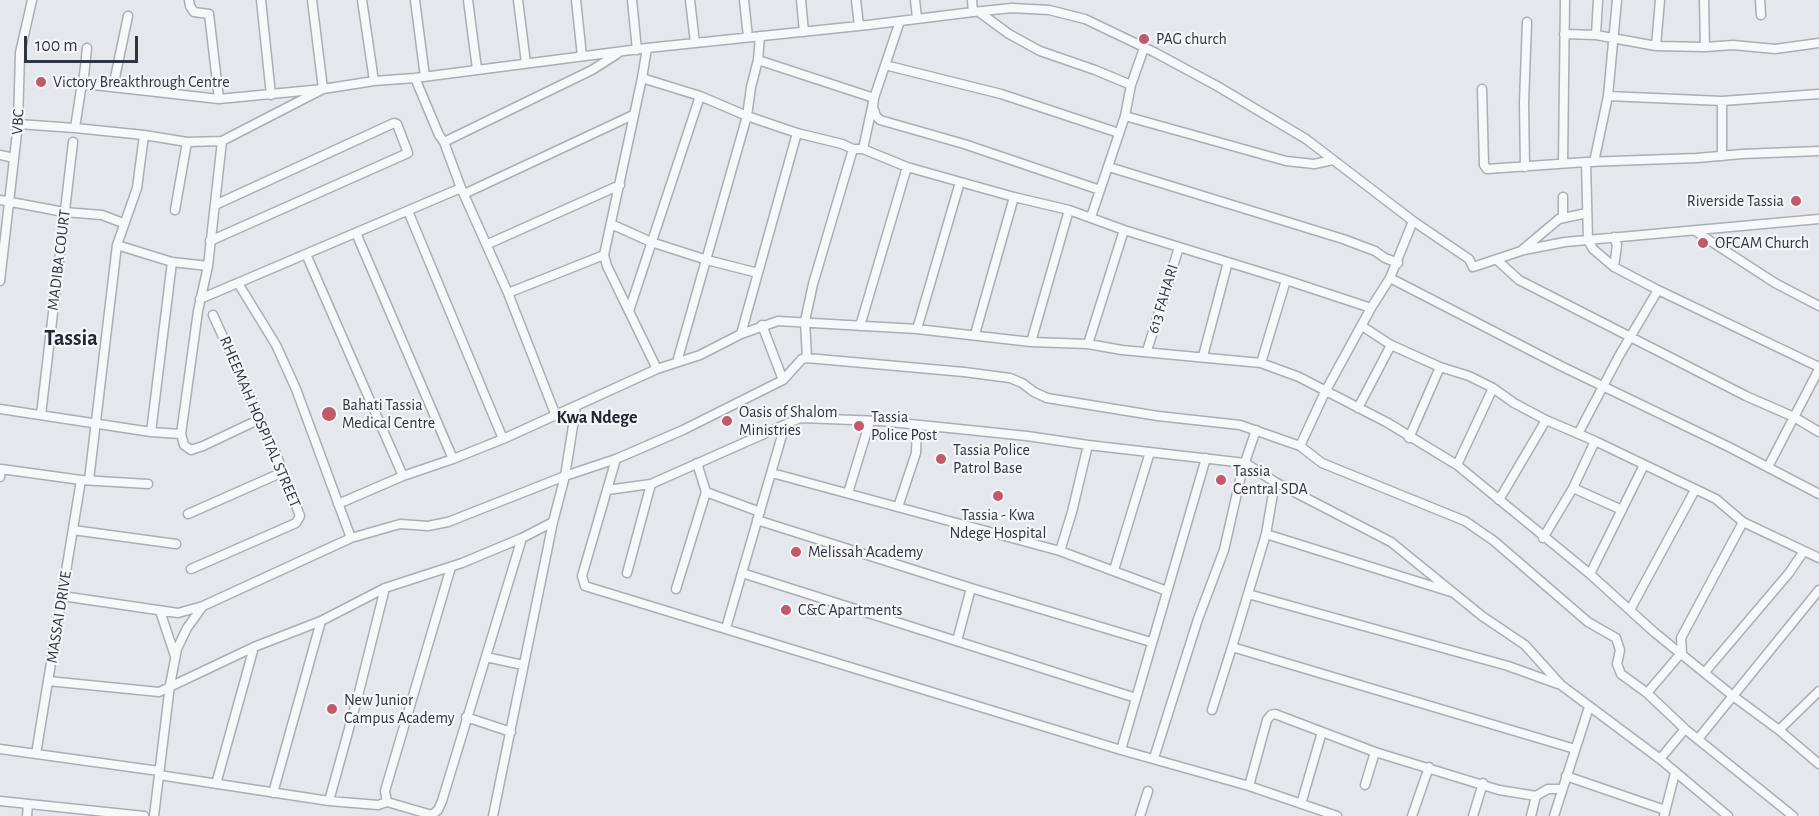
<!DOCTYPE html>
<html>
<head>
<meta charset="utf-8">
<style>
  body { margin:0 }
  #map { position:relative; width:1819px; height:816px; overflow:hidden; background:#e4e7eb; font-family:"Alegreya Sans",sans-serif }
  canvas { display:block }
  .scale { position:absolute; left:24px; top:36px; width:114px; height:27px; box-sizing:border-box; border:3px solid #2e3541; border-top:0; padding-left:8px; font-size:18px; line-height:21px; white-space:nowrap; color:#2e3541; -webkit-text-stroke:4px #f4f6f8; paint-order:stroke }
</style>
</head>
<body>
<div id="map">
<canvas width="1819" height="816"></canvas>
<div class="scale">100 m</div>
</div>
<script>
const ctx = document.querySelector('canvas').getContext('2d');
ctx.lineJoin = 'round';
function toPath(rows) {
  const path = new Path2D();
  for (const r of rows) {
    path.moveTo(r[0], r[1]);
    for (let i = 2; i < r.length; i += 2) path.lineTo(r[i], r[i + 1]);
  }
  return path;
}
function trace(path, color, width, dash) {
  ctx.strokeStyle = color;
  ctx.lineWidth = width;
  ctx.lineCap = dash ? 'butt' : 'round';
  ctx.setLineDash(dash || []);
  ctx.stroke(path);
}
function label(font, color, halo, rows, align = 'center') {
  ctx.font = font + ' "Alegreya Sans",sans-serif';
  ctx.lineWidth = 4.5;
  ctx.setLineDash([]);
  ctx.textBaseline = 'middle';
  ctx.strokeStyle = halo;
  ctx.fillStyle = color;
  for (const [text, x, y, turn = 0] of rows) {
    ctx.save();
    ctx.translate(x, y);
    ctx.rotate((+turn || 0) * Math.PI / 180);
    ctx.textAlign = isNaN(turn) ? turn : align;
    if (halo) ctx.strokeText(text, 0, 0);
    ctx.fillText(text, 0, 0);
    ctx.restore();
  }
}
const minor = toPath([
  [189,0,190,6,194,12,209,14,219,99],
  [261,0,271,95],
  [362,0,374,81],
  [415,0,425,77],
  [468,0,477,69],
  [518,0,526,63],
  [576,0,582,56],
  [632,0,637,50],
  [690,0,695,43],
  [744,0,748,37],
  [801,0,804,32],
  [856,0,859,26],
  [915,0,917,18],
  [972,0,973,12],
  [1704,0,1705,47],
  [1760,0,1761,15],
  [979,12,1009,34,1040,51,1095,70,1131,85,1125,116,1091,217],
  [900,21,874,98,873,107,876,116,880,120,964,144,1100,190],
  [1564,34,1596,35,1656,46,1660,0],
  [1596,35,1598,0],
  [1656,46,1705,47,1733,45,1775,49,1819,43],
  [647,48,642,78,604,255,607,266,657,369],
  [758,60,874,98,863,149],
  [885,65,1001,94,1119,133],
  [415,78,439,135,444,142,461,188,508,293,556,416],
  [642,78,700,96,747,116,797,133,842,144,853,149,863,149,907,167,1014,197,1069,210,1124,230,1286,280,1261,363],
  [83,85,87,48],
  [1131,85,1144,48],
  [113,87,128,16],
  [1482,89,1484,165,1487,169,1586,162,1697,158,1742,154,1819,151],
  [1608,96,1722,101,1819,94],
  [1722,101,1722,156],
  [1125,116,1286,161,1314,164,1333,160],
  [18,124,75,128,81,89,85,84,219,99,323,89,312,0],
  [75,128,144,135],
  [222,141,208,266,198,311,181,434,184,445,191,450,203,446,260,419],
  [444,142,592,70,617,54],
  [0,155,14,158],
  [1586,162,1588,240,1593,249,1614,267],
  [1594,162,1608,96,1617,0],
  [1563,163,1565,0],
  [1109,167,1343,239,1375,251,1385,258,1398,263],
  [1525,167,1524,103,1527,22],
  [464,194,633,115],
  [1563,197,1563,217],
  [0,200,64,212,102,215,123,223],
  [175,210,187,142],
  [408,211,503,439],
  [611,224,651,242,707,260,758,273],
  [1695,231,1775,283,1819,306],
  [356,233,453,459],
  [1614,237,1617,245,1614,267,1658,290,1819,367],
  [210,241,408,153,397,124,394,123,215,205],
  [488,244,620,185],
  [117,245,172,262,208,266],
  [1522,250,1559,219,1587,213],
  [306,254,403,476],
  [1497,260,1519,280,1746,396,1794,417,1819,432],
  [1390,278,1561,366,1729,447,1819,494],
  [1286,280,1371,308],
  [0,281,18,124,20,53,32,0],
  [238,283,276,345,296,389,351,538],
  [508,293,604,255],
  [200,299,461,188],
  [629,311,700,96],
  [762,325,783,380],
  [860,326,907,167],
  [1362,326,1391,345,1440,367,1469,376,1493,388,1514,403,1546,420,1595,441,1716,499,1743,522,1819,558],
  [917,329,960,182],
  [741,334,797,133],
  [975,334,1014,197],
  [1031,342,1069,210],
  [1088,344,1124,230],
  [1147,351,1179,247],
  [1203,356,1228,262],
  [807,358,805,321,813,284,853,149],
  [677,362,747,116,751,87,758,60,760,36],
  [1358,408,1391,345],
  [0,409,151,432,181,434],
  [41,415,73,142],
  [151,432,172,262],
  [1578,434,1619,356,1658,290],
  [1409,438,1440,367],
  [1300,446,1325,392,1371,308,1390,278,1413,221],
  [616,459,582,576,585,586,1121,750,1249,786,1267,720,1271,715,1275,714,1375,752,1499,790,1536,796,1548,789,1561,789],
  [697,463,706,492,760,512],
  [1457,465,1493,388],
  [1768,467,1819,369],
  [772,473,1060,551,1167,591],
  [0,477,1,469,81,480,148,484],
  [89,480,117,245,137,188,144,135,187,142,222,141,323,89,374,81,415,78,647,48,868,25,973,12,1012,8,1049,10,1085,19,1154,52,1217,86,1306,139,1413,221,1469,259,1473,267,1524,250,1565,242,1819,219],
  [1275,482,1266,534,1232,647,1575,749],
  [1573,488,1622,510],
  [607,490,651,484,800,418,881,421,1027,436,1088,445,1245,463,1275,482,1391,542,1482,616,1525,645,1561,685,1660,759,1728,816],
  [848,493,870,421],
  [1499,500,1546,420],
  [338,504,403,476,453,459,503,439,657,369,700,355,741,334,778,321,917,329,1031,342,1088,344,1122,350,1261,363,1299,377,1388,423,1457,465,1590,574,1654,632,1733,696,1779,730,1819,764],
  [898,507,916,453,917,425],
  [188,514,283,472],
  [757,520,971,588,1151,642],
  [73,530,176,544],
  [1266,534,1451,592],
  [1543,538,1573,488,1595,441],
  [1060,551,1072,512,1088,445],
  [451,567,385,791,387,802,432,815,438,810,442,801,522,538],
  [191,569,296,523,300,516,274,449,213,315],
  [1114,570,1150,452],
  [627,573,651,484],
  [742,573,1136,698],
  [1590,574,1644,465],
  [676,589,706,492],
  [1248,594,1508,666,1558,684],
  [62,596,178,613,203,606,351,538,400,524,428,526,448,522,565,476,616,459,683,430,783,380,802,359,807,358,964,372,1010,378,1022,383,1034,392,1047,398,1158,416,1240,425,1300,446,1322,463,1465,521,1494,541,1588,622,1616,638,1620,650,1617,664,1621,674,1647,693,1685,729,1793,816],
  [1630,610,1695,490],
  [160,611,175,656],
  [726,628,785,425],
  [957,641,971,588],
  [486,657,523,665],
  [1705,672,1789,573,1804,551],
  [48,681,159,692,254,647,321,621,385,588,462,563,522,538,553,522],
  [1647,693,1682,652,1681,638,1743,522],
  [1212,710,1232,647],
  [466,717,511,732],
  [1779,730,1819,691],
  [1698,739,1819,590],
  [0,749,159,771],
  [1121,750,1206,458],
  [36,754,81,480],
  [1154,758,1198,619,1224,550,1242,471,1256,430],
  [1660,759,1685,729],
  [159,775,329,801,358,696,385,588],
  [1566,776,1665,810],
  [216,784,254,647],
  [1365,785,1375,752],
  [1249,786,1337,816],
  [273,793,321,621],
  [0,801,144,816],
  [329,801,378,805,387,802],
  [1301,804,1322,732],
  [27,816,28,804],
  [154,816,170,685,177,649,187,628,203,606],
  [493,816,553,522,565,476,576,407],
  [1140,816,1148,791],
  [1412,816,1429,767],
  [1473,816,1483,783],
  [1531,816,1536,796],
  [1554,816,1589,707],
  [1664,816,1675,773]
]);
trace(minor, '#aaaeb5', 11);
trace(minor, '#f7f8f9', 8);
for (const [x, y, r, color] of [
  [1144,39,6,"#c0596a"],
  [41,82,6,"#c0596a"],
  [1796,201,6,"#c0596a"],
  [1703,243,6,"#c0596a"],
  [329,414,8,"#c0596a"],
  [727,421,6,"#c0596a"],
  [859,426,6,"#c0596a"],
  [941,459,6,"#c0596a"],
  [1221,480,6,"#c0596a"],
  [998,496,6,"#c0596a"],
  [796,552,6,"#c0596a"],
  [786,610,6,"#c0596a"],
  [332,709,6,"#c0596a"]
]) {
  const dot = new Path2D();
  dot.arc(x, y, r, 0, 2 * Math.PI);
  ctx.fillStyle = color;
  ctx.fill(dot);
  trace(dot, '#f4f6f8', 2);
}
label('16px', '#2e3541', '#f4f6f8', [
  ["PAG church",1156,39],
  ["Victory Breakthrough Centre",53,82],
  ["Riverside Tassia",1784,201,"right"],
  ["OFCAM Church",1715,243],
  ["Bahati Tassia",342,405],
  ["Medical Centre",342,423],
  ["Oasis of Shalom",739,412],
  ["Ministries",739,430],
  ["Tassia",871,417],
  ["Police Post",871,435],
  ["Tassia Police",953,450],
  ["Patrol Base",953,468],
  ["Tassia",1233,471],
  ["Central SDA",1233,489],
  ["Tassia - Kwa",998,515,"center"],
  ["Ndege Hospital",998,533,"center"],
  ["Melissah Academy",808,552],
  ["C&C Apartments",798,610],
  ["New Junior",344,700],
  ["Campus Academy",344,718]
], 'left');
label('16px', '#2e3541', '#f4f6f8', [
  ["VBC",18,122,-86],
  ["MADIBA COURT",59,260,-83],
  ["613 FAHARI",1163,299,-73],
  ["RHEEMAH HOSPITAL STREET",260,422,67],
  ["MASSAI DRIVE",59,617,-81]
]);
label('bold 18px', '#202632', '#f4f6f8', [
  ["Kwa Ndege",597,418]
]);
label('bold 22px', '#202632', '#f4f6f8', [
  ["Tassia",71,338]
]);
</script>
</body>
</html>
